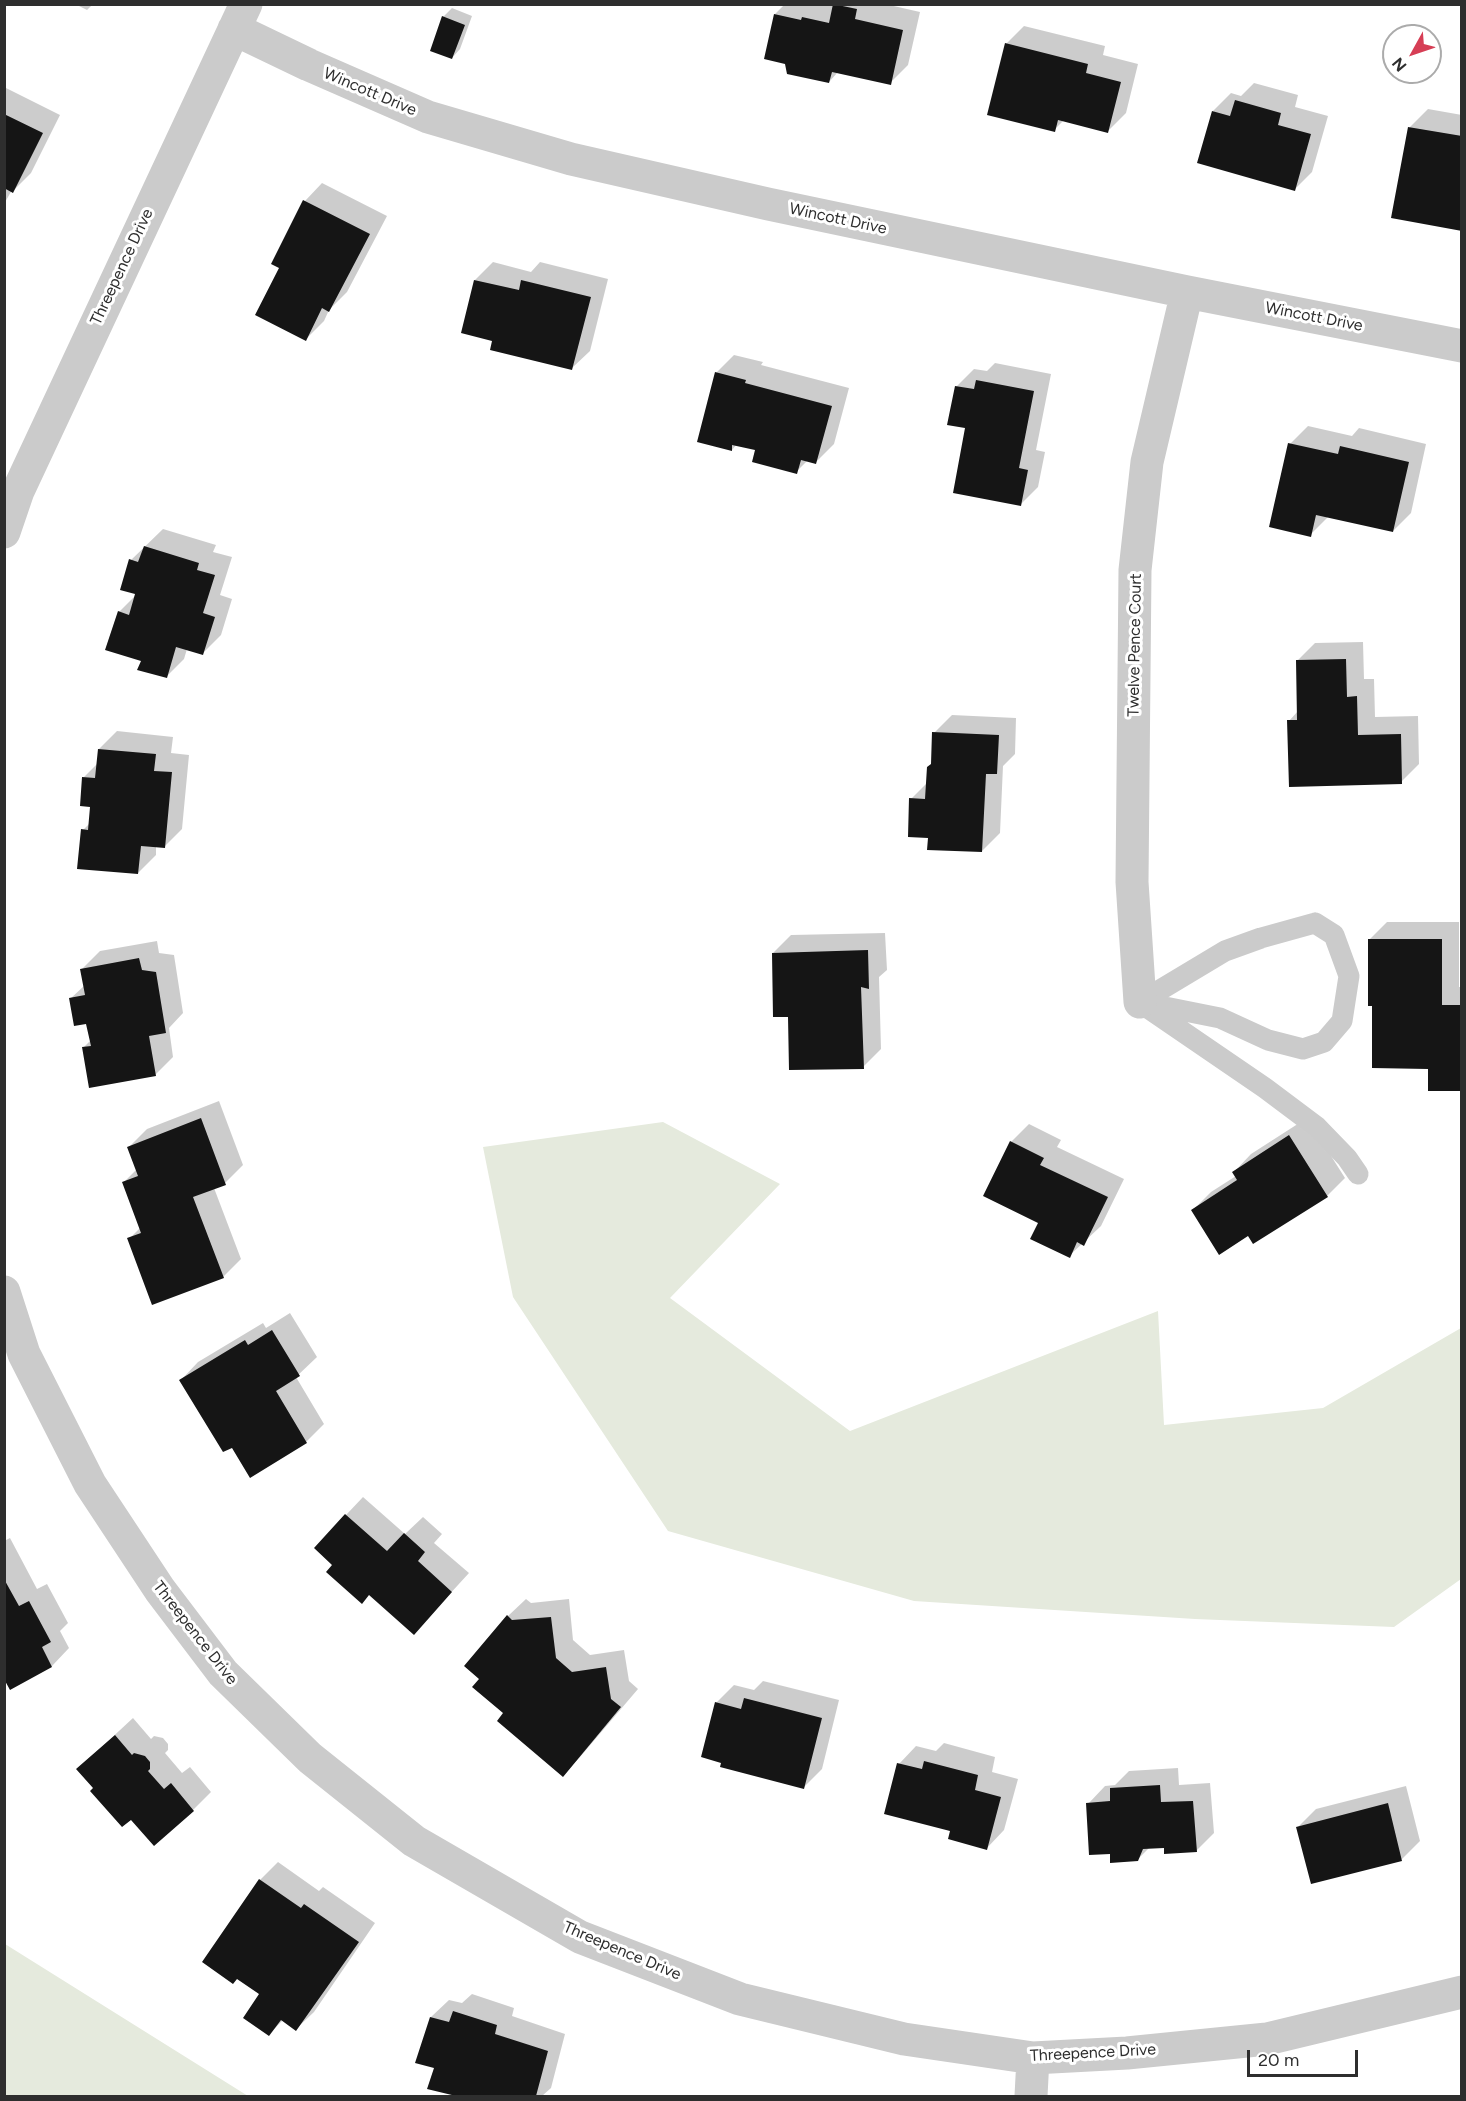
<!DOCTYPE html>
<html>
<head>
<meta charset="utf-8">
<style>
  body { margin:0 }
  #map { position:relative; width:1466px; height:2101px; overflow:hidden; background:#fff; font-family:Figtree,sans-serif }
  canvas { display:block }
  .frame { position:absolute; inset:0; border:6px solid #2e2e2e; pointer-events:none }
  .north { position:absolute; left:1382px; top:24px; width:60px; height:60px; box-sizing:border-box; background:#fff; border:2px solid #ababab; border-radius:50%; rotate:230deg; font-size:16px; font-weight:700; line-height:24px; text-align:center; color:#2e2e2e }
  .north::after { content:''; display:block; margin:auto; width:21px; height:27px; background:#d63e55; clip-path:polygon(50% 0,100% 100%,50% 72%,0 100%) }
  .scale { position:absolute; left:1247px; top:2050px; width:111px; height:27px; box-sizing:border-box; border:3px solid #2e2e2e; border-top:0; padding-left:8px; font-size:18px; line-height:21px; white-space:nowrap; color:#2e2e2e; -webkit-text-stroke:4px #fff; paint-order:stroke }
</style>
</head>
<body>
<div id="map">
<canvas width="1466" height="2101"></canvas>
<div class="frame"></div>
<div class="north">N</div>
<div class="scale">20 m</div>
</div>
<script>
const ctx = document.querySelector('canvas').getContext('2d');
ctx.lineJoin = 'round';
function paint(path, color) {
  ctx.fillStyle = color;
  ctx.fill(path, 'evenodd');
}
function toPath(rows) {
  const path = new Path2D();
  for (const r of rows) {
    path.moveTo(r[0], r[1]);
    for (let i = 2; i < r.length; i += 2) path.lineTo(r[i], r[i + 1]);
  }
  return path;
}
function trace(path, color, width, dash) {
  ctx.strokeStyle = color;
  ctx.lineWidth = width;
  ctx.lineCap = dash ? 'butt' : 'round';
  ctx.setLineDash(dash || []);
  ctx.stroke(path);
}
function label(font, color, halo, rows, align = 'center') {
  ctx.font = font + ' Figtree,sans-serif';
  ctx.lineWidth = 6;
  ctx.setLineDash([]);
  ctx.textBaseline = 'middle';
  ctx.strokeStyle = halo;
  ctx.fillStyle = color;
  for (const [text, x, y, turn = 0] of rows) {
    ctx.save();
    ctx.translate(x, y);
    ctx.rotate((+turn || 0) * Math.PI / 180);
    ctx.textAlign = isNaN(turn) ? turn : align;
    if (halo) ctx.strokeText(text, 0, 0);
    ctx.fillText(text, 0, 0);
    ctx.restore();
  }
}
paint(toPath([
  [663,1122,780,1184,670,1298,850,1431,1158,1311,1164,1425,1323,1408,1461,1328,1461,1579,1394,1627,1195,1619,914,1601,668,1531,513,1297,483,1147],
  [5,1944,248,2096,5,2096]
]), '#e5eadd');
paint(toPath([
  [75,4,93,4,87,10],
  [785,4,885,4,920,12,908,65,890,83,838,72,829,82,775,14],
  [452,8,472,16,460,49,452,58,443,17],
  [1024,26,1105,46,1103,55,1138,64,1126,113,1108,131,1064,120,1054,130,1006,44],
  [1254,83,1298,95,1295,107,1328,116,1312,172,1294,190,1213,111,1231,93,1241,96],
  [4,87,60,115,31,173,13,191,12,190,4,204],
  [1428,109,1462,115,1462,230,1393,217,1410,127],
  [322,183,387,216,347,292,329,310,324,321,306,339,282,267,305,201],
  [493,262,531,272,540,262,608,279,590,351,572,368,493,340,475,280],
  [734,355,763,362,761,365,849,388,834,444,816,462,808,460,796,472,757,449,737,444,732,450,716,373],
  [995,363,1051,374,1036,450,1045,452,1038,487,1020,505,967,427,956,387,974,369,987,371],
  [1308,426,1352,436,1359,428,1426,444,1411,513,1393,531,1328,517,1310,535,1290,444],
  [163,529,216,545,213,552,232,557,220,595,232,599,221,635,203,653,187,649,184,659,166,677,142,660,119,612,137,594,131,560],
  [1363,642,1364,679,1374,679,1375,717,1418,716,1419,764,1401,782,1289,721,1298,711,1297,661,1315,643],
  [952,715,1016,718,1015,754,1003,766,1000,833,982,851,929,837,911,799,928,782,933,763,934,733],
  [117,731,173,737,171,753,189,755,182,829,164,847,156,846,156,855,138,873,83,830,90,823,91,806,84,777,98,763,99,749],
  [1387,922,1459,922,1459,987,1462,987,1462,1089,1374,1005,1369,940],
  [885,933,887,970,879,977,881,1049,863,1067,790,1015,773,953,791,935],
  [157,941,159,953,174,955,183,1013,169,1028,173,1057,155,1075,83,1048,91,1040,88,1022,70,999,85,985,82,969,100,951],
  [219,1101,243,1165,225,1183,214,1188,241,1259,223,1277,129,1239,140,1228,123,1183,137,1169,129,1147,147,1129],
  [1307,1118,1345,1178,1327,1196,1193,1210,1211,1192,1236,1176,1234,1172,1251,1154],
  [1029,1124,1061,1140,1057,1147,1124,1179,1101,1226,1069,1256,1040,1223,1011,1142],
  [290,1313,317,1357,296,1377,324,1424,306,1442,181,1380,198,1362,263,1323,266,1328],
  [363,1497,405,1534,423,1517,442,1534,434,1543,469,1573,414,1633,346,1515],
  [10,1538,37,1589,47,1584,68,1623,60,1631,69,1648,52,1666,4,1676,4,1541],
  [526,1599,531,1603,569,1599,573,1640,590,1655,624,1650,629,1681,638,1689,580,1757,563,1775,505,1713,481,1678,508,1616],
  [763,1681,839,1700,822,1769,804,1787,716,1703,734,1685,754,1690],
  [133,1718,151,1739,154,1736,163,1738,168,1744,168,1750,165,1753,182,1773,190,1767,211,1792,193,1810,131,1817,95,1788,78,1769],
  [944,1743,995,1757,992,1772,1018,1779,1004,1830,987,1848,899,1764,916,1746,936,1751],
  [1178,1768,1179,1785,1210,1783,1214,1833,1196,1851,1166,1846,1150,1847,1137,1860,1111,1852,1088,1804,1105,1786,1115,1785,1129,1771],
  [1406,1786,1420,1841,1402,1859,1313,1882,1298,1827,1316,1809],
  [278,1862,319,1891,323,1887,375,1923,314,2012,296,2029,283,2020,269,2034,261,1994,237,1977,260,1880],
  [472,1994,514,2008,512,2016,565,2034,551,2088,542,2096,460,2096,429,2088,436,2067,431,2017,449,2000,462,2003]
]), '#0003');
paint(toPath([
  [833,4,857,9,855,19,903,30,891,85,832,72,829,83,787,74,785,64,764,59,774,14,801,20,802,17,829,23],
  [442,16,465,25,452,59,430,51],
  [1005,43,1088,64,1086,73,1121,82,1108,133,1058,120,1055,132,987,115],
  [1235,100,1281,113,1278,125,1311,134,1295,191,1197,163,1212,111,1230,116],
  [4,114,43,133,13,193,4,188],
  [1408,127,1462,136,1462,231,1391,218],
  [303,200,370,234,329,312,322,308,306,341,255,315,279,268,271,264],
  [474,280,519,290,521,280,591,297,572,370,490,350,492,341,461,333],
  [715,372,746,380,745,383,832,406,816,464,801,460,797,474,752,462,755,450,732,445,732,451,697,442],
  [976,380,1034,391,1019,468,1028,470,1021,506,953,493,965,428,947,425,955,386,974,389],
  [1288,443,1338,454,1340,446,1409,462,1393,532,1316,515,1311,537,1269,527],
  [144,546,199,563,197,570,215,575,203,613,215,617,203,655,176,647,167,678,137,670,141,661,105,650,118,611,129,615,135,594,120,590,129,559,138,562],
  [1346,659,1347,697,1357,696,1358,735,1401,734,1402,784,1289,787,1287,720,1297,720,1296,660],
  [932,732,999,735,997,774,986,774,982,852,927,850,928,838,908,837,909,798,925,799,927,767,931,764],
  [98,749,156,754,154,771,172,772,165,848,141,846,138,874,77,869,81,829,88,830,90,807,80,806,82,777,95,778],
  [1368,939,1442,939,1442,1005,1462,1005,1462,1091,1428,1091,1428,1069,1372,1068,1372,1006,1368,1006],
  [868,950,869,989,861,987,864,1069,789,1070,788,1017,773,1017,772,953],
  [139,958,142,970,156,972,166,1033,149,1036,156,1076,89,1088,82,1047,91,1046,86,1024,74,1026,69,998,85,995,80,969],
  [201,1118,226,1185,193,1197,224,1278,152,1305,127,1238,141,1233,122,1182,138,1176,127,1147],
  [1289,1135,1328,1197,1253,1244,1248,1236,1219,1255,1191,1210,1237,1180,1232,1172],
  [1010,1141,1044,1158,1040,1165,1108,1197,1084,1246,1077,1242,1070,1258,1030,1239,1038,1223,983,1196],
  [272,1330,300,1376,276,1391,307,1443,250,1478,232,1448,223,1452,179,1380,245,1340,248,1345],
  [345,1514,387,1551,404,1533,425,1552,418,1561,452,1592,414,1635,369,1595,362,1604,326,1572,332,1565,314,1548],
  [4,1579,19,1606,29,1601,51,1642,42,1647,52,1667,10,1690,4,1679],
  [507,1615,512,1620,551,1617,556,1658,572,1672,606,1667,611,1699,621,1707,563,1777,497,1721,503,1713,472,1687,479,1679,464,1666],
  [744,1698,822,1718,804,1789,720,1767,721,1763,701,1757,715,1702,741,1709],
  [115,1735,132,1755,134,1753,145,1756,150,1762,150,1769,148,1771,164,1789,171,1783,194,1811,154,1846,131,1820,122,1827,90,1791,93,1788,76,1769],
  [924,1761,978,1775,975,1790,1001,1797,987,1850,948,1839,950,1831,884,1814,897,1763,922,1769],
  [1160,1785,1161,1802,1193,1801,1197,1852,1164,1854,1164,1848,1143,1849,1138,1861,1110,1863,1110,1854,1089,1855,1086,1803,1110,1801,1110,1788],
  [1388,1803,1402,1861,1311,1884,1296,1827],
  [259,1879,301,1908,304,1904,359,1942,296,2031,281,2020,269,2036,243,2018,259,1994,237,1979,233,1984,202,1962],
  [453,2011,497,2025,495,2034,548,2051,536,2096,456,2096,427,2089,434,2068,415,2063,430,2017,449,2022]
]), '#151515');
trace(toPath([
  [1315,923,1334,935,1349,976,1342,1021,1324,1042,1303,1049,1268,1040,1220,1018,1140,1002,1225,951,1261,938,1315,923],
  [1148,1008,1265,1088,1317,1127,1347,1158,1358,1174]
]), '#cbcbcb', 21);
trace(toPath([
  [234,29,309,65,428,117,571,159,768,204,1187,292,1462,346],
  [4,532,18,491,246,4],
  [1140,1002,1132,882,1135,570,1147,462,1187,292],
  [4,1292,24,1354,90,1484,160,1590,223,1673,310,1758,414,1841,580,1937,740,1999,904,2039,1033,2058,1127,2053,1267,2039,1462,1992],
  [1031,2096,1033,2058]
]), '#cbcbcb', 33);
label('16px', '#2e2e2e', '#fff', [
  ["Wincott Drive",370,92,23],
  ["Wincott Drive",838,219,12],
  ["Threepence Drive",122,267,-65],
  ["Wincott Drive",1314,317,11],
  ["Twelve Pence Court",1135,645,-89],
  ["Threepence Drive",195,1633,52],
  ["Threepence Drive",622,1951,23],
  ["Threepence Drive",1093,2053,-3]
]);
</script>
</body>
</html>
